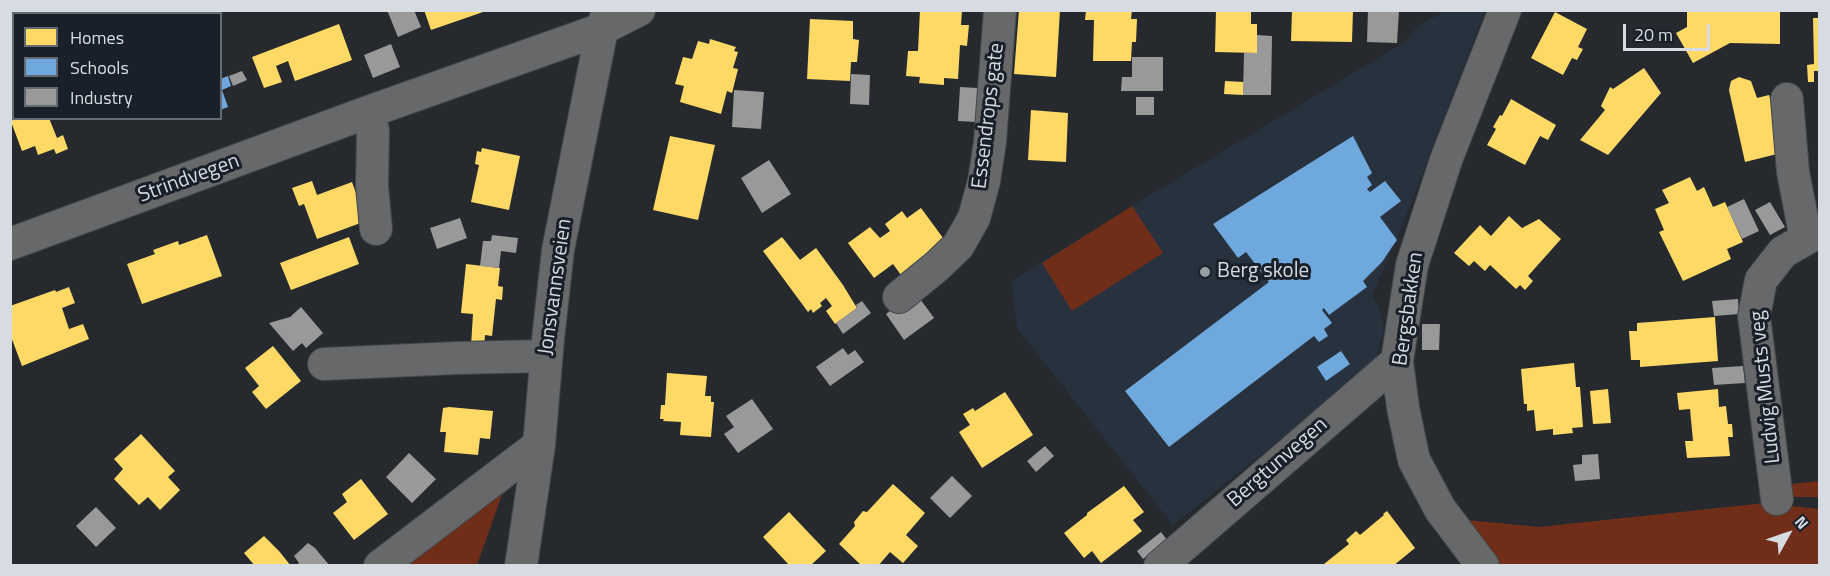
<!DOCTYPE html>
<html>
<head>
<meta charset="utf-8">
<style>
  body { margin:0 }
  #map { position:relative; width:1830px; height:576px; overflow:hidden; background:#262a2f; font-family:"Titillium Web",sans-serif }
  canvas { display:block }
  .frame { position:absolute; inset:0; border:12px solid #d7dce3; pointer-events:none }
  .legend { position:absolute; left:12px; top:12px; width:210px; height:108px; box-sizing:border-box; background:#192029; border:2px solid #656b73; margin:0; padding:8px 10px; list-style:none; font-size:18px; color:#d7dce3 }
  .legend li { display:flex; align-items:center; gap:12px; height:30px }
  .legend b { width:30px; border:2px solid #656b73 }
  .north { position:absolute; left:1758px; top:504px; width:60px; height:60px; -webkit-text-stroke:4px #192029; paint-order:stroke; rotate:50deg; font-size:16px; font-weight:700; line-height:24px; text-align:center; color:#d7dce3 }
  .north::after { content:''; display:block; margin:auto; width:21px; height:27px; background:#d7dce3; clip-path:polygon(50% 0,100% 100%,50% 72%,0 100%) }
  .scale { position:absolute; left:1623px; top:24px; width:87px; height:27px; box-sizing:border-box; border:3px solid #d7dce3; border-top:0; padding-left:8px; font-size:18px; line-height:21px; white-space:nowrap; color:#d7dce3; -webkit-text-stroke:4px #192029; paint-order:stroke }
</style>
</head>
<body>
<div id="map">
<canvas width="1830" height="576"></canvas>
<div class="frame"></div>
<ul class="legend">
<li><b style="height:16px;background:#ffd966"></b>Homes</li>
<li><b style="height:16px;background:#6fa8dc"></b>Schools</li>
<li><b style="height:16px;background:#999"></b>Industry</li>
</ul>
<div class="north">N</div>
<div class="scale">20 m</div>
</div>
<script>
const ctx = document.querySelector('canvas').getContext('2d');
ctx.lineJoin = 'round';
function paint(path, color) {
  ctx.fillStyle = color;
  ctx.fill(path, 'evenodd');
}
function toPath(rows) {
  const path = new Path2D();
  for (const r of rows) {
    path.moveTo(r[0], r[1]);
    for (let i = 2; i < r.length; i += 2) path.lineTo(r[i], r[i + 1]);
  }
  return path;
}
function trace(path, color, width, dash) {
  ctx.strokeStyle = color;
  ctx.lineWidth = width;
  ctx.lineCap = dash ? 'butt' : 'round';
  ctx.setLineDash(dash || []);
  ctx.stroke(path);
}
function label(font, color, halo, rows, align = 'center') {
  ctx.font = font + ' "Titillium Web",sans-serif';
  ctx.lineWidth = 6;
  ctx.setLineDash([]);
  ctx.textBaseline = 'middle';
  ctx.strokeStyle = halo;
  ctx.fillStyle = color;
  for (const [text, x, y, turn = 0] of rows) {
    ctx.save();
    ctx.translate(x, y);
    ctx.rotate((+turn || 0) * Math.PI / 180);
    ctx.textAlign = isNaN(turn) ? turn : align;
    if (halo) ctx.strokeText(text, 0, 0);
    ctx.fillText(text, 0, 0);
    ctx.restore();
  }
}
paint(toPath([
  [1445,11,1483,11,1484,13,1399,234,1372,295,1380,310,1384,329,1374,365,1173,525,1017,328,1012,281,1132,206,1405,42,1417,27]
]), '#28323f');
paint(toPath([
  [1132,206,1163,253,1072,311,1042,263],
  [1819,481,1819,497,1794,497,1785,494,1783,485],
  [504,489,477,565,398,566],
  [1765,503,1819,509,1819,565,1501,565,1467,520,1539,527]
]), '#702e19');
paint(toPath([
  [424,10,486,10,486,11,431,30],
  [920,10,962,10,961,25,969,25,967,46,960,45,958,79,944,78,944,85,919,83,920,77,906,76,908,51,918,51],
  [1019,10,1060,10,1056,77,1014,74],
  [1086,10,1132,10,1131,19,1137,19,1136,42,1132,42,1131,61,1093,61,1094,20,1085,20],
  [1216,10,1251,10,1251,24,1257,24,1257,53,1215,52],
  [1292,10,1353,10,1352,42,1291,41],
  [1687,10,1780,10,1780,44,1730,43,1693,63,1676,33,1687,27],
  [1555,12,1587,29,1578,47,1583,49,1577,60,1572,58,1563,75,1531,58],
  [1813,18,1820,18,1820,71,1814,71,1814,82,1808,82,1807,65,1814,64],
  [810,19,853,21,853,39,859,40,857,62,851,62,850,81,807,79],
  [339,24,352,60,295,81,288,61,276,66,282,82,264,88,252,57],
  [710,39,736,47,734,51,738,52,733,68,738,69,732,93,727,91,721,114,680,102,684,86,675,84,683,57,692,59,698,41,709,44],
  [14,51,14,118,49,118,57,138,63,135,68,149,56,154,54,149,38,155,35,146,22,151,10,119,10,52],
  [1644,68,1661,93,1608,155,1580,140,1605,110,1601,106,1610,87,1613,89],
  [1739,77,1751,81,1757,98,1769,95,1771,102,1777,100,1785,152,1745,162,1729,90,1731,81],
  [1225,81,1244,82,1243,95,1224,94],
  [1511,99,1556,125,1548,140,1540,136,1525,165,1487,145,1496,129,1493,127,1500,115,1502,116],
  [1031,110,1068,113,1066,162,1028,160],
  [670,136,715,145,698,220,653,210],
  [482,148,520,156,509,210,471,202,479,165,475,164,477,151,481,152],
  [1690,177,1697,191,1704,187,1713,207,1725,202,1743,242,1727,249,1731,259,1683,281,1659,232,1664,230,1655,209,1669,203,1662,190],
  [312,181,317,195,352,182,366,221,317,239,304,204,299,206,292,188],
  [921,208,946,242,901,275,893,264,874,278,848,243,870,227,880,238,890,231,885,224,902,211,907,218],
  [1509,216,1522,228,1539,219,1561,239,1528,276,1533,281,1525,290,1520,285,1516,289,1490,265,1485,271,1474,261,1469,266,1454,253,1480,225,1491,236],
  [207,235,222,276,142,304,127,264,155,254,153,250,178,241,179,245],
  [349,237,359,264,291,290,280,263],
  [782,237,800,260,816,248,843,285,857,308,835,324,826,311,832,306,826,298,820,303,822,306,813,313,811,309,808,312,763,251],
  [466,264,500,268,498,286,503,287,502,300,496,299,492,336,485,335,484,347,471,346,473,314,461,313],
  [69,287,75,303,62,308,69,329,83,324,89,339,22,366,10,334,10,306,55,290,56,292],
  [1715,317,1718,361,1640,367,1640,360,1631,360,1629,331,1637,331,1637,323],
  [273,346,301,381,266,409,252,392,259,386,245,368],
  [1574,363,1576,387,1580,387,1583,427,1572,428,1573,433,1553,435,1553,429,1536,431,1534,410,1527,411,1527,404,1524,404,1521,369],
  [667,373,707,376,705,396,711,396,711,402,714,402,711,437,680,435,681,422,663,421,664,419,660,419,661,405,665,405],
  [1608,389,1611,423,1593,424,1590,391],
  [1718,389,1719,407,1726,406,1728,424,1732,424,1733,437,1728,437,1730,456,1687,458,1685,441,1693,441,1690,409,1679,410,1677,393],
  [1005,392,1033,435,982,468,959,432,970,425,963,414,973,408,975,411],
  [449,407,493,411,490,439,480,438,478,455,444,452,446,432,440,432,443,408],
  [141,434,175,471,168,477,180,490,160,510,148,497,139,505,114,479,123,469,114,459],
  [361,479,388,514,354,540,333,513,347,502,342,494],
  [893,484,925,513,906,535,918,546,903,563,890,552,878,566,862,566,839,544,855,526,854,522,863,511,867,512],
  [1124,486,1144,512,1133,520,1142,531,1101,563,1092,551,1084,558,1064,533,1087,515,1087,513],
  [1387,511,1415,548,1393,566,1325,566,1324,564,1349,544,1346,540,1356,531,1360,535,1384,515,1383,514],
  [789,512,826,551,810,566,790,566,763,537],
  [264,536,279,551,291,566,255,566,244,553]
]), '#ffd966');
paint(toPath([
  [228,76,231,86,222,90,228,107,220,110,220,79],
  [1353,136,1372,173,1367,177,1372,185,1367,189,1370,192,1385,181,1401,201,1380,217,1397,240,1392,247,1382,262,1363,281,1367,287,1329,315,1324,308,1322,310,1332,323,1324,329,1328,336,1319,342,1314,336,1169,447,1125,391,1269,282,1246,252,1238,258,1213,224],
  [1341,351,1350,364,1326,381,1317,367]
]), '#6fa8dc');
paint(toPath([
  [387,10,414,10,421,27,398,37],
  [1368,10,1399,10,1397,43,1367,42],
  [1257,35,1272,36,1271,95,1243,95,1244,53,1257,53],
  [391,44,400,67,373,78,364,55],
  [1132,57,1163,57,1163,91,1121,91,1122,77,1132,77],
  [242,71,247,80,233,86,229,76],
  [851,74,870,75,869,105,850,104],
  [960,87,978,88,976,122,958,121],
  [734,90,764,92,761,129,732,127],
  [1136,97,1154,97,1154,115,1136,115],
  [769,160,791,194,762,213,741,178],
  [1744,199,1759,231,1742,239,1727,207],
  [1770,202,1785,227,1770,235,1755,210],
  [460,218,467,238,437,249,430,228],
  [492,235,518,238,516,253,501,251,499,268,480,266,483,241,491,241],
  [915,292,934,318,904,340,886,314],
  [1738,299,1739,314,1714,316,1712,301],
  [862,301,871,313,843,334,836,323,857,308,856,305],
  [301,307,323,333,306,348,302,343,293,351,269,323,290,317],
  [1422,324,1440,324,1439,350,1422,350],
  [843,348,848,355,855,350,864,362,830,386,816,367],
  [1743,366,1745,383,1714,385,1712,368],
  [752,399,773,429,738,453,724,434,734,427,726,416],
  [1045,446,1054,456,1036,472,1027,461],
  [409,453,436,479,412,503,386,477],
  [1598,454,1600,479,1575,481,1573,465,1582,464,1582,455],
  [952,476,972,496,950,518,930,498],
  [96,507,116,528,96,547,76,526],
  [1161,532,1167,540,1143,559,1137,551],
  [308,543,315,548,330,566,296,566,299,563,294,556]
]), '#999');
const minor = toPath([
  [1787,99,1793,172,1806,239],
  [368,112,373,130,372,186,376,229],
  [10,244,368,112,602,29,639,10],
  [899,297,936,267,958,246,974,218,984,181,990,142,1000,10],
  [324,364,457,358,546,356],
  [1777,499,1754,316,1761,280,1783,252,1811,236,1820,234],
  [380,566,539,445],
  [521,566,539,445,548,339,558,250,602,29,607,14],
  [1160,566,1397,361],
  [1483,566,1440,509,1414,460,1403,408,1397,361,1412,265,1446,160,1505,10]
]);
trace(minor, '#43464b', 34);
trace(minor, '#67686a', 32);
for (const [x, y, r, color] of [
  [1205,272,6,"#999ea4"]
]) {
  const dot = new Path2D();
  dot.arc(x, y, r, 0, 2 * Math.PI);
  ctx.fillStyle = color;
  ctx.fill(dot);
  trace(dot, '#192029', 2);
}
label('21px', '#d7dce3', '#192029', [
  ["Essendrops gate",989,116,-83],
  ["Strindvegen",189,179,-20],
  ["Jonsvannsveien",556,287,-82],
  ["Bergsbakken",1409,309,-82],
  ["Ludvig Musts veg",1766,387,-96],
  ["Bergtunvegen",1278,463,-41]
]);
label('21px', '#d7dce3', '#192029', [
  ["Berg skole",1217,272]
], 'left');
</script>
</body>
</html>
